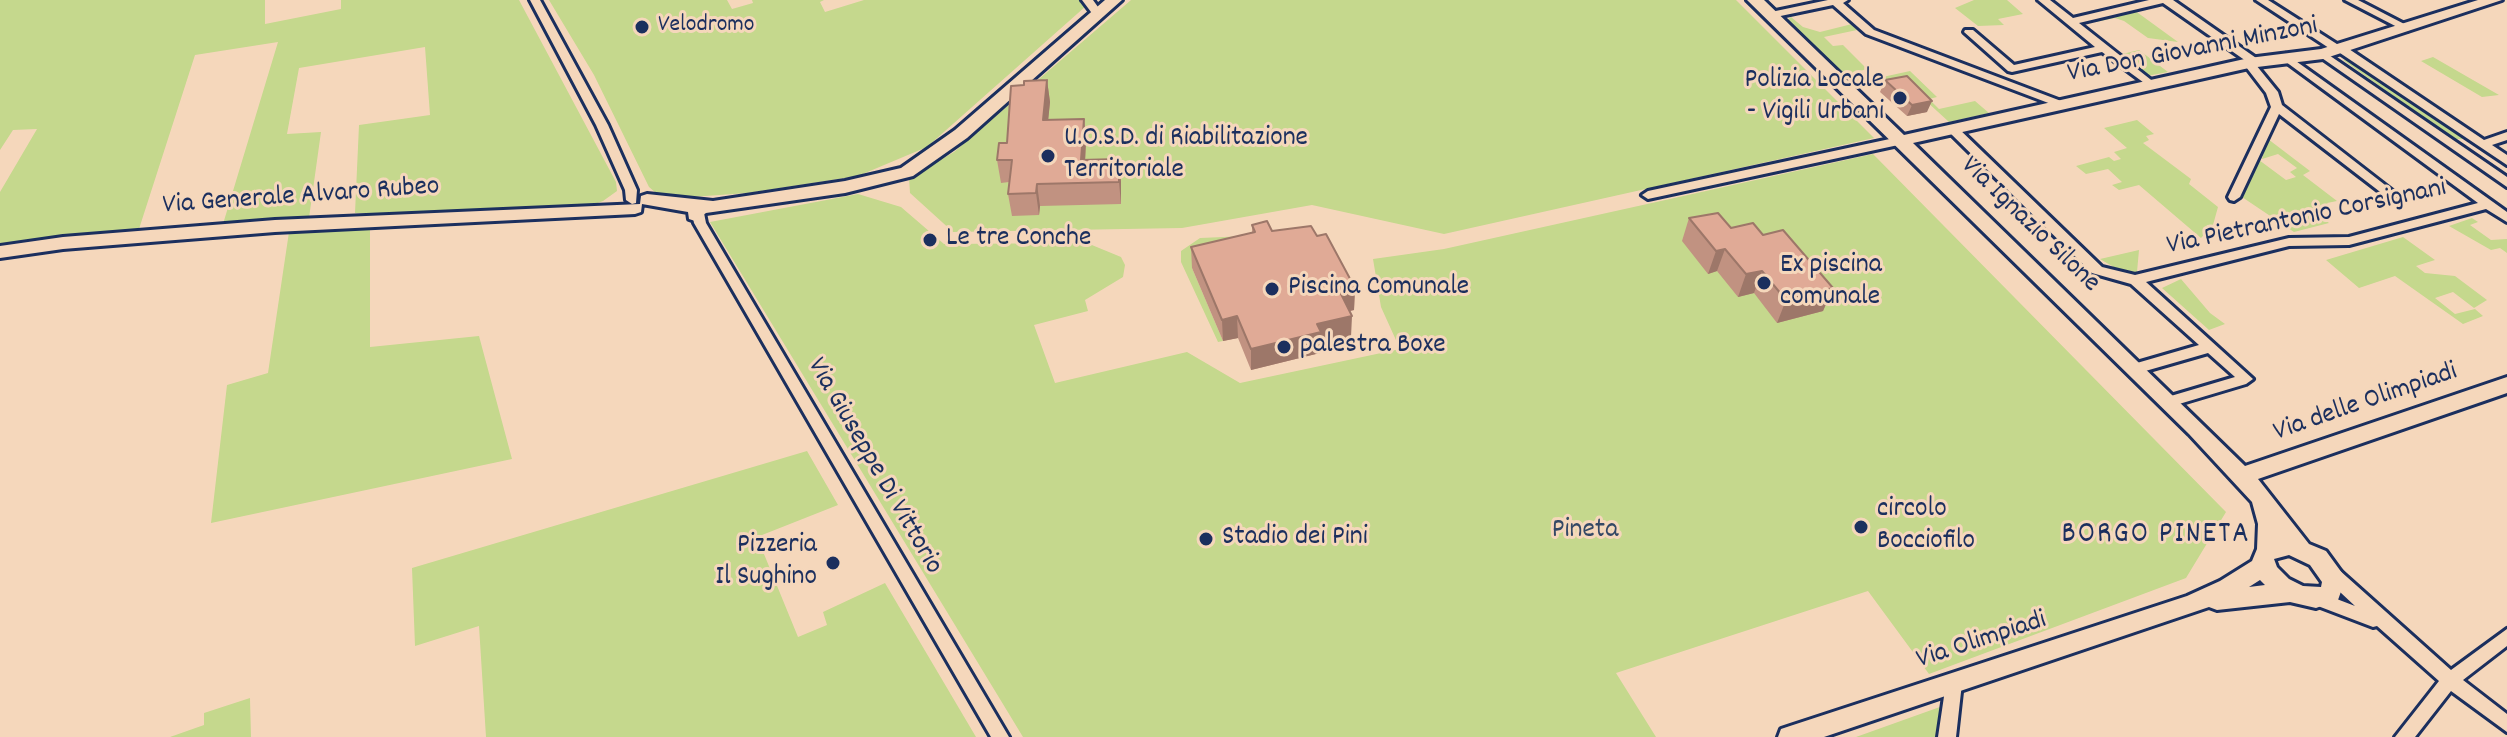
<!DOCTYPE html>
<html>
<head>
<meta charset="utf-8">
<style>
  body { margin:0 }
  canvas { display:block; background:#f5d7bb }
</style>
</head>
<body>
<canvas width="2507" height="737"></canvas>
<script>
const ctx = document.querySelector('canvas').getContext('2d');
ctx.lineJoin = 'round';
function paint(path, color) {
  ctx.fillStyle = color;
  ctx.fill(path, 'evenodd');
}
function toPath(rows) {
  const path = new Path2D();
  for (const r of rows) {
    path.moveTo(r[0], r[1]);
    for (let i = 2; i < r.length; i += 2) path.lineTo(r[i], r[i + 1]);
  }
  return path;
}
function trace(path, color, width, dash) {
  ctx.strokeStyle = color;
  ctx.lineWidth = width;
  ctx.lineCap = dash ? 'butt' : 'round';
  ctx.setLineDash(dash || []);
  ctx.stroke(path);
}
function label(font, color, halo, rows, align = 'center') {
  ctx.font = font + ' Dekko,sans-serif';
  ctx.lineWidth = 6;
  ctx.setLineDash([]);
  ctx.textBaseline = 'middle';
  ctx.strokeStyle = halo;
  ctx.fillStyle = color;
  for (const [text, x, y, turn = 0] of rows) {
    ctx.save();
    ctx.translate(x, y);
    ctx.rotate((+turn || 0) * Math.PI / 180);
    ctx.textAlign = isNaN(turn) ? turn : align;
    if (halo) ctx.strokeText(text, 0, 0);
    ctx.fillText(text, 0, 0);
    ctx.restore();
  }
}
paint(toPath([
  [0,0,265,0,265,24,341,9,341,0,519,0,616,182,617,191,603,201,584,208,429,214,355,213,359,125,430,115,425,47,299,68,287,134,321,132,309,218,223,224,278,42,195,55,139,229,0,244,0,192,37,129,13,130,0,150],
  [549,0,727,0,732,9,753,3,752,0,824,0,820,2,825,12,864,0,1081,0,1086,6,927,147,858,176,748,193,663,199,649,187,594,75],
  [1131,0,1736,0,1874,138,1444,234,1312,205,1182,228,953,232,910,193,909,178,954,152],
  [1974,0,2007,0,2023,14,1998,19,2004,25,1978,26,1955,8],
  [2134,10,2178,42,2148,38,2124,21,2115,18,2096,22,2091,19],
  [1791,17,1803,27,1820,32,1852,24,1857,30,1824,37,1833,46,1843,45,1867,69,1860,71,1869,80,1910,71,1937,97,1929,99,1939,109,1975,101,1989,113,1949,122,1902,79,1857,89,1785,22],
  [2139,50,2168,72,2147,76,2118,55],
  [2433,57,2499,95,2482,97,2421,61],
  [2349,59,2463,137,2464,139,2454,139,2343,60],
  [2137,120,2154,134,2146,136,2149,140,2143,143,2191,179,2189,184,2218,207,2213,225,2201,238,2139,185,2119,190,2112,185,2122,182,2108,169,2086,174,2076,166,2109,157,2114,161,2121,159,2114,152,2127,148,2104,128],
  [2268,139,2310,171,2303,175,2337,201,2327,203,2330,207,2315,212,2329,223,2294,232,2242,197,2259,160,2286,180,2296,177,2290,172,2297,168,2278,154,2262,159],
  [1873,154,2226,512,2186,578,1929,674,1868,591,1616,673,1656,737,1023,737,710,222,858,194,901,207,944,244,1087,243,1121,257,1125,265,1123,277,1085,300,1088,311,1034,325,1055,383,1187,352,1240,383,1400,349,1381,307,1373,259,1444,249],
  [2472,218,2478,222,2470,225,2491,240,2507,239,2507,253,2500,248,2491,250,2449,226],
  [370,226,370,347,479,336,512,459,211,523,227,385,268,373,289,232],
  [1247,236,1192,268,1223,341,1218,342,1181,262,1181,251,1200,238],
  [2403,237,2435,260,2416,266,2425,273,2455,276,2487,300,2474,308,2453,292,2435,298,2455,314,2475,309,2483,316,2463,324,2395,276,2359,288,2326,260],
  [2139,250,2137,272,2124,273,2100,259],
  [2181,279,2210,313,2225,324,2209,330,2162,288],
  [807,451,838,505,757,537,798,637,827,625,823,612,885,583,976,737,486,737,479,626,415,646,412,568],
  [250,698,251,737,170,737,204,725,204,713],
  [1951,703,1947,737,1856,737]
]), '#c5d88d');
const street = toPath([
  [530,0,540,0,608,125,637,190,636,203,632,204,626,200,625,190,596,125,530,0],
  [1082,0,1093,0,1103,14,1102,16,1094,16,1082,0],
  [1828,0,1848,0,1843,3,1874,30,2069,104,2063,108,2059,107,1866,34,1833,5,1771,18,1766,15,1771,12,1828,0],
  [2038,0,2050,0,2073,18,2149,0,2173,0,2259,60,2261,62,2256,65,2278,92,2282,105,2398,195,2392,199,2388,198,2279,114,2240,197,2234,201,2230,200,2228,197,2271,107,2266,93,2243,63,2246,61,2163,3,2079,23,2155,83,2155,87,2151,88,2102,52,2012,72,2008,71,1964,32,1965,30,1973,30,2014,65,2095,47,2038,0],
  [2256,0,2268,0,2340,46,2346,47,2484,140,2507,132,2507,140,2492,145,2507,155,2507,165,2340,53,2335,52,2256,0],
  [2345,0,2358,0,2412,28,2407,31,2403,30,2345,0],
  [2323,51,2507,177,2507,187,2319,56,2317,54,2323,51],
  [2286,54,2507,212,2507,222,2486,209,2349,245,2289,246,2146,282,2253,379,2246,384,2169,407,2164,406,2162,402,2164,398,2235,377,2208,353,2135,374,2130,373,2128,369,2130,365,2199,345,2131,284,2092,273,1946,129,1952,125,1956,126,2102,267,2135,275,2289,238,2349,237,2478,203,2282,59,2282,55,2286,54],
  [1899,137,1905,141,1903,144,1648,199,1642,195,1648,191,1899,137],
  [698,209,704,213,706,223,1009,737,991,737,694,223,692,213,698,209],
  [2332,567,2338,569,2451,670,2507,629,2507,646,2463,680,2507,714,2507,732,2451,691,2415,737,2395,737,2439,681,2377,626,2373,627,2310,603,2308,598,2310,593,2316,591,2355,606,2326,579,2324,574,2326,569,2332,567],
  [1954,675,1960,678,1962,683,1956,737,1938,737,1946,683,1948,678,1954,675]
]);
const secondary = toPath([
  [1105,0,1122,0,967,138,913,176,845,193,706,213,695,221,689,219,688,212,642,204,641,212,635,214,275,232,63,249,0,258,0,246,63,237,275,220,640,204,641,196,647,194,713,201,845,181,901,168,955,130,1105,0],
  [1747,0,1764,0,1904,135,2249,58,2321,49,2478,0,2502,0,2323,59,2249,68,1913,143,2245,466,2507,377,2507,393,2258,479,2309,544,2326,551,2342,573,2345,580,2338,600,2316,608,2290,602,2217,610,2209,607,1824,737,1778,737,1781,729,1790,726,2187,596,2220,581,2252,561,2257,549,2258,524,2252,502,2189,434,1747,0],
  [2289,555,2310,565,2322,582,2321,587,2303,586,2289,579,2277,567,2274,559,2289,555],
  [2260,580,2265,585,2249,587,2260,580]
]);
trace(street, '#1b2f5e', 6);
trace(secondary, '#1b2f5e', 6);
paint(street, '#f5d7bb');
paint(secondary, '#f5d7bb');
paint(toPath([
  [1047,80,1050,102,1048,120,1084,119,1086,141,1085,160,1119,159,1121,182,1121,204,1040,206,1039,215,1012,216,1008,194,1009,182,1001,183,997,160,1007,143,1024,85],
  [1885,80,1927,112,1907,116,1880,92],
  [1689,218,1763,235,1833,288,1823,311,1777,323,1754,293,1738,297,1717,271,1708,274,1682,241],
  [1252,225,1272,231,1317,236,1355,288,1354,310,1350,311,1351,337,1320,344,1320,353,1251,370,1238,338,1223,341,1192,268,1191,247,1252,233]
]), '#c19281');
paint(toPath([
  [1047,80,1050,102,1046,142,1043,120],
  [1932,101,1927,112,1907,116,1912,105],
  [1084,119,1086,141,1084,183,1081,160],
  [1119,159,1121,182,1121,204,1119,182],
  [1037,184,1040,206,1039,215,1036,193],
  [1725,249,1717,271,1708,274,1716,251],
  [1762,271,1754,293,1738,297,1746,274],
  [1355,288,1354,310,1339,313,1340,292],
  [1833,288,1823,311,1777,323,1786,300],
  [1237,316,1238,338,1223,341,1222,320],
  [1352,316,1351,337,1320,344,1320,353,1251,370,1251,349,1317,324]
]), '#9d7769');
const building = toPath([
  [1907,76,1932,101,1912,105,1885,80,1907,76],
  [1047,80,1043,120,1084,119,1081,160,1119,159,1119,182,1037,184,1036,193,1008,194,1012,160,997,160,999,143,1007,143,1011,86,1024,85,1024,81,1047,80],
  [1718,213,1731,228,1753,223,1763,235,1783,230,1833,288,1786,300,1762,271,1746,274,1725,249,1716,251,1689,218,1718,213],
  [1267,221,1272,231,1311,226,1317,236,1326,234,1355,288,1340,292,1352,316,1317,324,1321,332,1251,349,1237,316,1222,320,1191,247,1255,232,1252,225,1267,221]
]);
paint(building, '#e0aa96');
trace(building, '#9d7769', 2);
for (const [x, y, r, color] of [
  [642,27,8,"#1b2f5e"],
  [1900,98,8,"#1b2f5e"],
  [1048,156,8,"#1b2f5e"],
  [930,240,8,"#1b2f5e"],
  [1764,283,8,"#1b2f5e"],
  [1272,289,8,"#1b2f5e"],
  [1284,347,8,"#1b2f5e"],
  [1861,527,8,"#1b2f5e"],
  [1206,539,8,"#1b2f5e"],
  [833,563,8,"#1b2f5e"]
]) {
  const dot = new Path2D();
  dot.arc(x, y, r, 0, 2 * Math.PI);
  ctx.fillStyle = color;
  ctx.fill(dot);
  trace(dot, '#f5d7bb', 3);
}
label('24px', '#1b2f5e', '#f5d7bb', [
  ["Velodromo",658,27]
], 'left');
label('28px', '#1b2f5e', '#f5d7bb', [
  ["Via Don Giovanni Minzoni",2193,52,-11],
  ["Via Generale Alvaro Rubeo",301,198,-4],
  ["Via Pietrantonio Corsignani",2307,219,-12],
  ["Via Ignazio Silone",2029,226,44],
  ["Via delle Olimpiadi",2366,404,-19],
  ["Via Giuseppe Di Vittorio",873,467,60],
  ["Via Olimpiadi",1982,642,-18]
]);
label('28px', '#1b2f5e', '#f5d7bb', [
  ["Polizia Locale",1884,82,"right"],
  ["- Vigili Urbani",1884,114,"right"],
  ["U.O.S.D. di Riabilitazione",1064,140],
  ["Territoriale",1064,172],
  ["Le tre Conche",946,240],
  ["Ex piscina",1780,267],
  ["comunale",1780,299],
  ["Piscina Comunale",1288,289],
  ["palestra Boxe",1300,347],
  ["circolo",1877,511],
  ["Bocciofilo",1877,543],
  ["Stadio dei Pini",1222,539],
  ["Pizzeria",817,547,"right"],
  ["Il Sughino",817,579,"right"]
], 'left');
label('28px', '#344865', '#f5d7bb', [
  ["Pineta",1585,532]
]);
ctx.letterSpacing = '2px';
label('30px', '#1b2f5e', '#f5d7bb', [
  ["BORGO PINETA",2156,537]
]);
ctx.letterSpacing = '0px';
</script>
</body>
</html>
